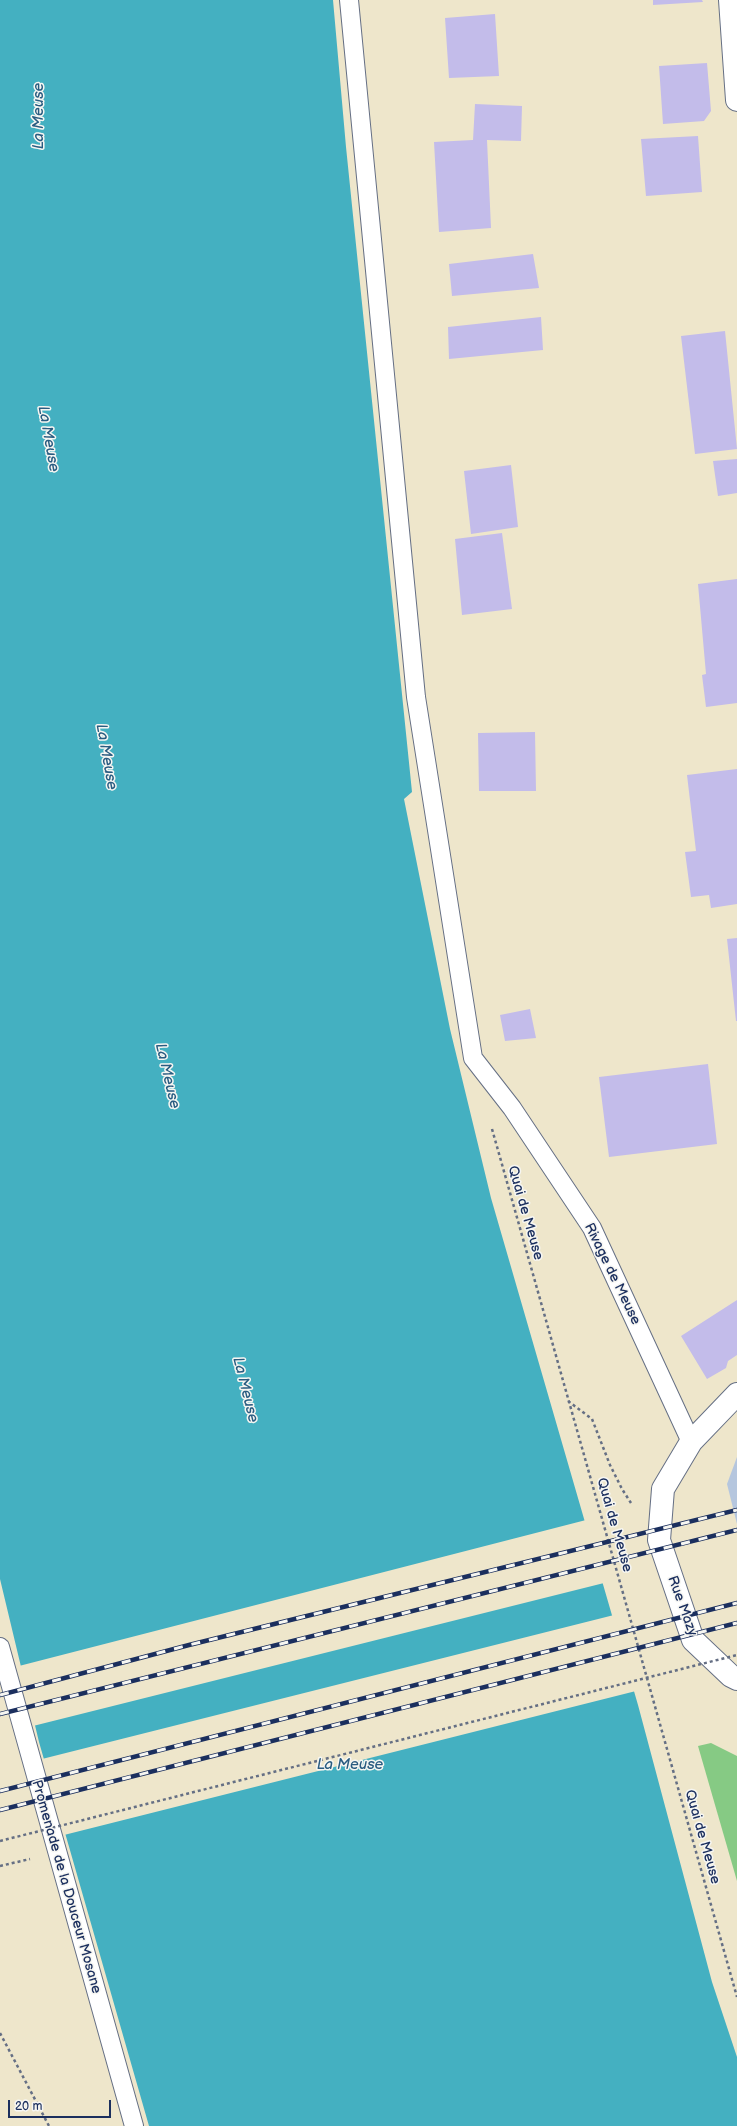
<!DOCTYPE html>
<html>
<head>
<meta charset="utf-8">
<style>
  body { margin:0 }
  #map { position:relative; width:737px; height:2126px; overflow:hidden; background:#eee6cb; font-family:"Balsamiq Sans",sans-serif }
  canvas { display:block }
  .scale { position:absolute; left:8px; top:2100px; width:103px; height:18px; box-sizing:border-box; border:2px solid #1b2f5e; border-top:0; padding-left:5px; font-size:12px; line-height:14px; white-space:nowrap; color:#1b2f5e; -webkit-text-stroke:3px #f6f6f2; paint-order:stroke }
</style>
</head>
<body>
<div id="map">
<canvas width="737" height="2126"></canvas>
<div class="scale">20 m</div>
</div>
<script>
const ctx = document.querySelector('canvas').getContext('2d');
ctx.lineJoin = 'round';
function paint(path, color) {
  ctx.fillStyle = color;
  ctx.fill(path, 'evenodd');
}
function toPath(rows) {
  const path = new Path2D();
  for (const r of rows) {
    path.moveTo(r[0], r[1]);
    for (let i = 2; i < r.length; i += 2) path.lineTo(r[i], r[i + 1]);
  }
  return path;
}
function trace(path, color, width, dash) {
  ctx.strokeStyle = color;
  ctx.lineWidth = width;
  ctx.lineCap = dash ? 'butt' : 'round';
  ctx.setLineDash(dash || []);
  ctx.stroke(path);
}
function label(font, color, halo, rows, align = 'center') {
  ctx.font = font + ' "Balsamiq Sans",sans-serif';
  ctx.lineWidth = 3;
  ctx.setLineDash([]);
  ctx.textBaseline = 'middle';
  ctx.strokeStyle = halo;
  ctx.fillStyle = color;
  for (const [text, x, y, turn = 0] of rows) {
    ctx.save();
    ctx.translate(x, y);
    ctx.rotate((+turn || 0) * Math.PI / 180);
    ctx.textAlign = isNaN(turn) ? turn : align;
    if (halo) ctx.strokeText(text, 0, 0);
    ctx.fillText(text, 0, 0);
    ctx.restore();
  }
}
paint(toPath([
  [737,1457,737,1524,727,1484]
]), '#b5c6de');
paint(toPath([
  [711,1743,737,1756,737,1881,698,1746]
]), '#86ca84');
paint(toPath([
  [0,0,333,0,346,147,412,792,404,799,450,1029,491,1198,638,1705,712,1982,737,2057,737,2126,149,2126,39,1742,0,1579]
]), '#44b0c1');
paint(toPath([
  [586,1520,604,1583,33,1726,19,1666],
  [614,1615,636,1691,64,1835,42,1759]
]), '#eee6cb');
paint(toPath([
  [653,0,702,0,703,2,653,5],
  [495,14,499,76,449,78,445,18],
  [707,63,711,111,704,121,663,124,659,66],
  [475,104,522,106,521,141,487,140,491,228,439,232,434,142,473,140],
  [698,136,702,192,646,196,641,139],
  [533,254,539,288,452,296,449,264],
  [541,317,543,350,449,359,448,327],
  [725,331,737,449,695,454,681,336],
  [737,459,737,493,718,496,713,461],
  [511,465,518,527,471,534,464,471],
  [502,533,512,609,462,615,455,539],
  [737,579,737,703,706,707,702,675,706,674,698,584],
  [535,732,536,791,479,791,478,733],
  [737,769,737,904,711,908,709,895,691,897,685,852,696,851,687,775],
  [737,938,737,1021,736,1021,727,939],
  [530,1009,536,1038,505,1041,500,1015],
  [708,1064,717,1144,609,1157,599,1077],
  [737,1300,737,1355,728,1361,726,1368,707,1379,681,1336]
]), '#c3bcea');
const lane = toPath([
  [349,0,416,697,473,1058,512,1108,592,1228,691,1442],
  [0,1647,134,2126]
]);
const street = toPath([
  [730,0,737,100],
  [737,1394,691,1442,663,1489,659,1540,693,1640,731,1676,737,1679]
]);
trace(lane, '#656f84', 20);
trace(street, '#656f84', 24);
trace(toPath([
  [492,1129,737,1997],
  [568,1401,592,1419,610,1465,622,1489,631,1503],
  [0,1866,30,1859],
  [0,2033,49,2126]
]), '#656f84', 2.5, [3, 3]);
trace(lane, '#fff', 18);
trace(street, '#fff', 22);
const rail = toPath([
  [0,1695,189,1645,737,1510],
  [0,1714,737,1530],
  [0,1791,737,1603],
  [0,1810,737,1623]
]);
trace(rail, '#1b2f5e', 4.5);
trace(rail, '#f6f6f2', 3, [9]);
trace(toPath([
  [0,1841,737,1655]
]), '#656f84', 2.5, [3, 3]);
label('14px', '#1b2f5e', '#f6f6f2', [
  ["Quai de Meuse",525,1213,74],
  ["Rivage de Meuse",612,1274,64],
  ["Quai de Meuse",614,1525,74],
  ["Rue Mazy",682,1606,70],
  ["Quai de Meuse",702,1837,74],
  ["Promenade de la Douceur Mosane",66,1887,74]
]);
label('italic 15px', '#295c81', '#f6f6f2', [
  ["La Meuse",39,116,-90],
  ["La Meuse",48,439,80],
  ["La Meuse",106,757,80],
  ["La Meuse",167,1076,77],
  ["La Meuse",245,1390,76],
  ["La Meuse",350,1765]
]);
</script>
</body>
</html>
